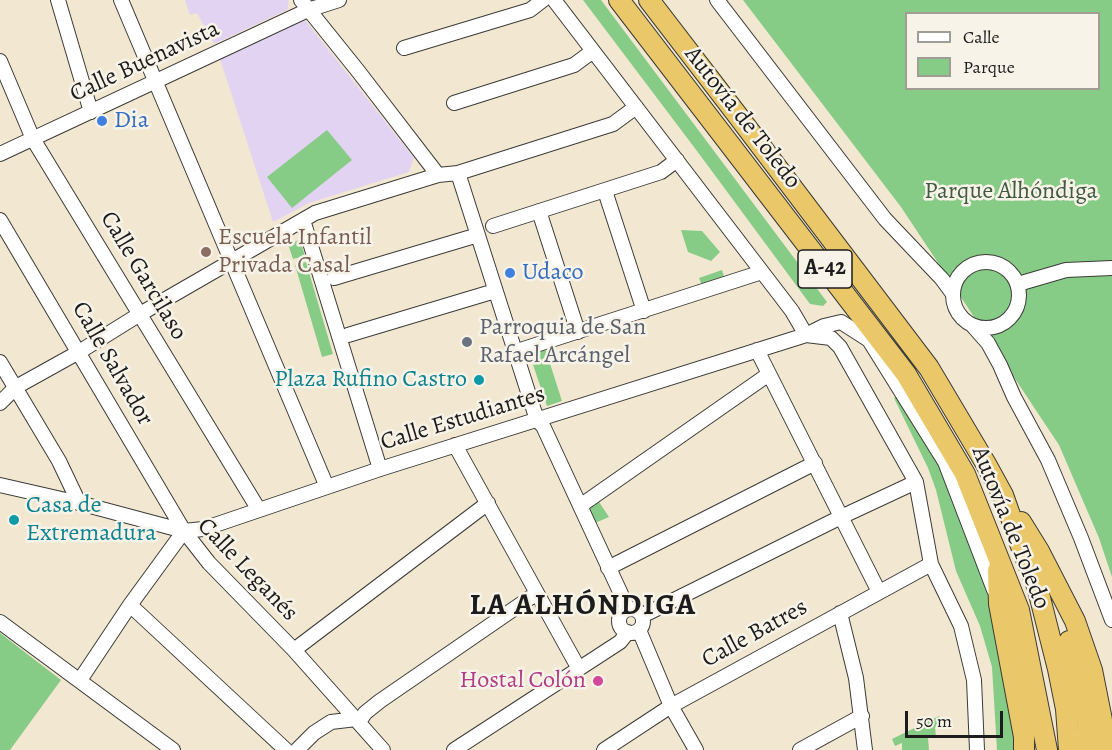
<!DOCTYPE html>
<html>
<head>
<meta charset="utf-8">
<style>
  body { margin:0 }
  #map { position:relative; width:1112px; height:750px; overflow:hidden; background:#f2e8d1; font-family:Alegreya,serif }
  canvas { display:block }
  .legend { position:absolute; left:905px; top:12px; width:195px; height:78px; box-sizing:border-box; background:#f7f3e8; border:2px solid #9f9d96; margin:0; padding:8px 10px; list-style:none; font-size:18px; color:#1c1c1c }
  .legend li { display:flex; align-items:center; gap:12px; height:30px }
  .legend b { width:30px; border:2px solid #9f9d96 }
  .scale { position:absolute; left:905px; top:711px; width:98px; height:27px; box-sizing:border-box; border:3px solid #1c1c1c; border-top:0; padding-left:8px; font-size:18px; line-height:21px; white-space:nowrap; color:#1c1c1c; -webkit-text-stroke:4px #f7f3e8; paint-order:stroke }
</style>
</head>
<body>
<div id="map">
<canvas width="1112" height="750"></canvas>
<ul class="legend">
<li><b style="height:8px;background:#fff"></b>Calle</li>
<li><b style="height:16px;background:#87cc86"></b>Parque</li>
</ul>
<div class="scale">50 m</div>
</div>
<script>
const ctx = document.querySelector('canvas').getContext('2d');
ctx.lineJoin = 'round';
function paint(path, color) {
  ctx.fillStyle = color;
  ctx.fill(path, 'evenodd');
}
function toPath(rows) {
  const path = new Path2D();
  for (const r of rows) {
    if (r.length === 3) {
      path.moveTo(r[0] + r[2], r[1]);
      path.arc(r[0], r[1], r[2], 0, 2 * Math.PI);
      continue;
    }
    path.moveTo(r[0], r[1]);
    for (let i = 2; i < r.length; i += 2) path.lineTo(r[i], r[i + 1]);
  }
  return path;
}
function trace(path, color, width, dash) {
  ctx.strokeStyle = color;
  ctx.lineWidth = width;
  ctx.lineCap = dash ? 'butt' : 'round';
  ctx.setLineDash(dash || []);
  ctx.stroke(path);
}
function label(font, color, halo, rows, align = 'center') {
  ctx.font = font + ' Alegreya,serif';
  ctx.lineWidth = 5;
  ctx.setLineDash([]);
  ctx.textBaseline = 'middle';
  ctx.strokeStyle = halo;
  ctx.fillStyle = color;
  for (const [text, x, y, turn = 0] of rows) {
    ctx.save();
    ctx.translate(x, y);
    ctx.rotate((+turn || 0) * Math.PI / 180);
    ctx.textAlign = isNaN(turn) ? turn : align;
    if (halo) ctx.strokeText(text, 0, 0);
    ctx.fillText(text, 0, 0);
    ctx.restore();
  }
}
paint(toPath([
  [185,0,288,0,289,1,287,10,214,44,197,13,190,15],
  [305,20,414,158,409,172,309,203,273,222,220,59]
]), '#e3d3f2');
paint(toPath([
  [583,0,601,0,827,302,823,306,810,304,697,151],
  [743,0,1112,0,1112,577,1099,538,1059,445,901,207],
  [906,14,1098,14,1098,88,906,88],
  [327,130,352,160,292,208,267,177],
  [681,230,702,231,720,252,711,261,688,252],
  [300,240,305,256,293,259,288,244],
  [306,262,333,354,322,357,295,265],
  [722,270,725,280,703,288,699,278],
  [545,348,562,401,547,406,529,353],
  [899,395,944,467,978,557,996,622,1016,750,997,750,992,667,980,626,956,571,936,490,928,468,894,398],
  [599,502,609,517,595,523,588,510],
  [0,633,61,680,10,750,0,750],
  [939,716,943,723,935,727,936,737,928,738,929,750,902,750,902,743,895,746,892,739]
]), '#87cc86');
const minor = toPath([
  [58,0,91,112],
  [121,0,327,487],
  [301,0,358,71,438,175],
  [554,0,792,311,806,335],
  [717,0,885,219,942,279,953,294],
  [404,48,530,10,543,0],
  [0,61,33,139,259,510],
  [454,103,574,65,593,51],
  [0,154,308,10,339,0],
  [458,173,537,420,543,426,628,609],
  [605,191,644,311],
  [539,211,578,332],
  [0,220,184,531,209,563,294,650,383,750],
  [303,220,380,469],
  [493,226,661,172,677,160],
  [986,295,33],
  [334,278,478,235],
  [1018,284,1066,270,1112,268],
  [973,326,988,343,1000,365,1014,397,1048,460,1081,538,1112,620],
  [348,335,495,291],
  [806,335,831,338,840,347,916,482,931,564,961,626,974,680,977,750],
  [757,350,879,592],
  [514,352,762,272],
  [0,362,59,461,79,503],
  [0,403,16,387,79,352,140,314,315,213,438,175,458,173,613,124,636,107],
  [455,445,579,669],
  [0,485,79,503,184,531,203,529,380,469,806,335,824,326,841,322,869,340,945,462,994,590],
  [580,506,769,374],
  [608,568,815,463],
  [130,605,286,750],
  [631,621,12],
  [840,613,856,678,865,750],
  [642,616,841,517,916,482],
  [0,622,173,750],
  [639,630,671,706,696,750],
  [294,650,488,503],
  [80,680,130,605,184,531],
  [359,722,365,713,380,701,537,593],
  [297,750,314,733,331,722,356,719],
  [454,750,620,642,628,632],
  [604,750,671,706,931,564],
  [800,750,862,716]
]);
const highway = toPath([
  [619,0,906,374,965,474,1019,610,1047,750],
  [649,0,735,112,929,368,986,464,1003,495,1022,549,1037,586,1058,669,1066,709,1069,750],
  [1021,522,1039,551,1075,621,1092,670,1102,720,1109,750],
  [998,570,999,604,1024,737,1024,750],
  [1069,641,1080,679,1087,721,1089,750]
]);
trace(minor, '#3c3b37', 16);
trace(highway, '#3c3b37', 22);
trace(minor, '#fff', 14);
trace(highway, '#eac769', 20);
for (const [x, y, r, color] of [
  [102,121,6,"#3f7fe0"],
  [206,252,6,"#8d6e63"],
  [510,273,6,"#3f7fe0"],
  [467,342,6,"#6b7280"],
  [479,380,6,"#0f9aa8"],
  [14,520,6,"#0f9aa8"],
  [598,681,6,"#d1479c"]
]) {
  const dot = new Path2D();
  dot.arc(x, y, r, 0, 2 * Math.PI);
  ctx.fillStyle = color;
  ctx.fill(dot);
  trace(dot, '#f7f3e8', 2);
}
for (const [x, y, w] of [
  [825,269,54]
]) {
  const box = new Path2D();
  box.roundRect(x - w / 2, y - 19, w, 38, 4.5);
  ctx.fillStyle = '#f7f3e8';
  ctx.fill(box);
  trace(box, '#1c1c1c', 1.5);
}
label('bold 22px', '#1c1c1c', null, [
  ["A-42",825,269]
]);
label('24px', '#1c1c1c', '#f7f3e8', [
  ["Calle Buenavista",145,62,-25],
  ["Autovía de Toledo",742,118,52],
  ["Calle Garcilaso",143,276,59],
  ["Calle Salvador",112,364,60],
  ["Calle Estudiantes",463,419,-17],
  ["Autovía de Toledo",1010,528,68],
  ["Calle Leganés",247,570,46],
  ["Calle Batres",755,634,-29]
]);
label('24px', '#366cbe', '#f7f3e8', [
  ["Dia",114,121],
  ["Udaco",522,273]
], 'left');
label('24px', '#415a41', '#f7f3e8', [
  ["Parque Alhóndiga",1011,192]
]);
label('24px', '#785e54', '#f7f3e8', [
  ["Escuela Infantil",218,238],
  ["Privada Casal",218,266]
], 'left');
label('24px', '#5b616d', '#f7f3e8', [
  ["Parroquia de San",479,328],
  ["Rafael Arcángel",479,356]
], 'left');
label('24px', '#0d838f', '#f7f3e8', [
  ["Plaza Rufino Castro",467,380],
  ["Casa de",26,506,"left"],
  ["Extremadura",26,534,"left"]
], 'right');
label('24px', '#b23c85', '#f7f3e8', [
  ["Hostal Colón",586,681]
], 'right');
ctx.letterSpacing = '1.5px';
label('bold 30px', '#1c1c1c', '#f7f3e8', [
  ["LA ALHÓNDIGA",583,607]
]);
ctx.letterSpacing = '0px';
</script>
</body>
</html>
